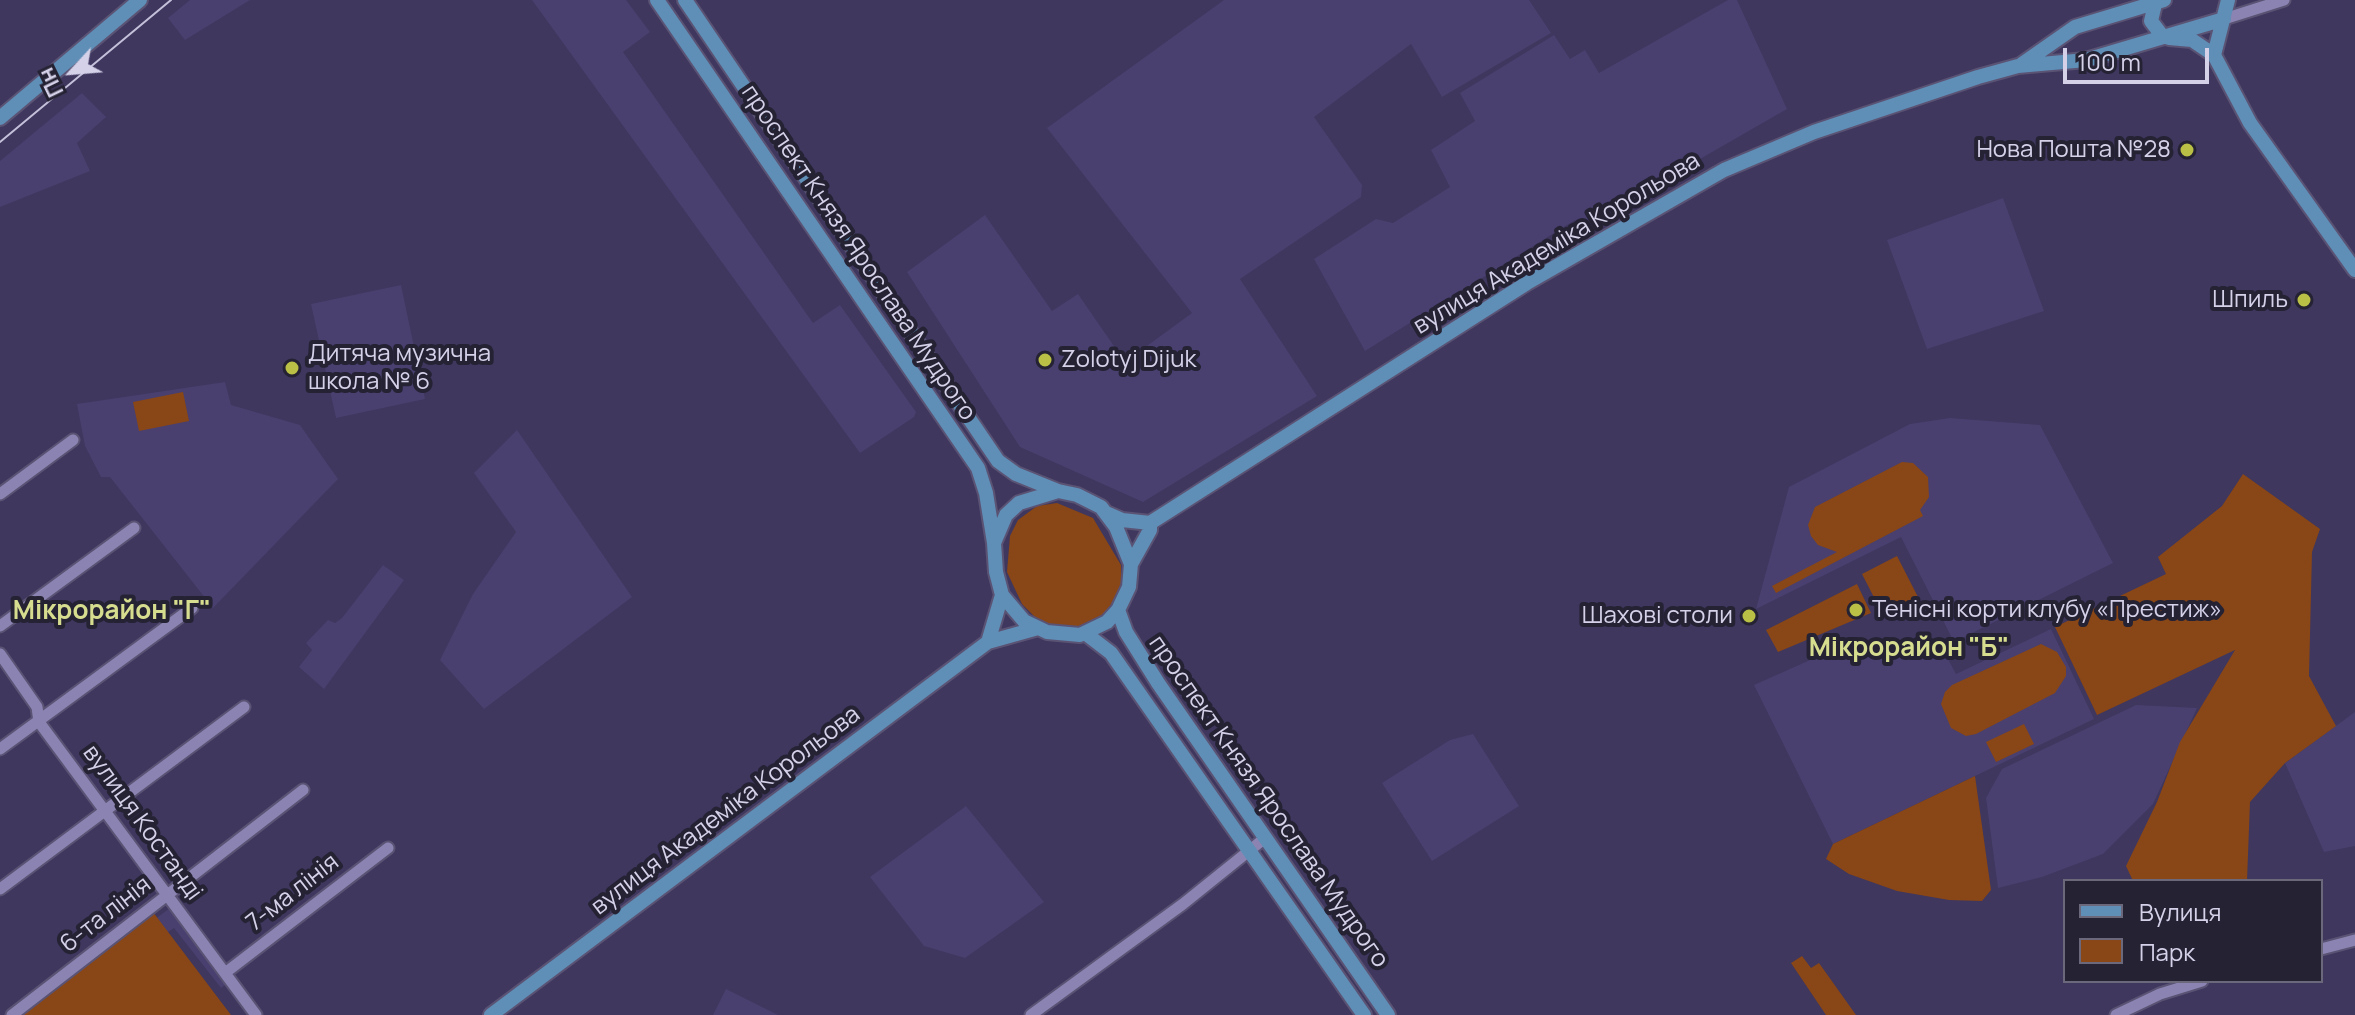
<!DOCTYPE html>
<html>
<head>
<meta charset="utf-8">
<style>
  body { margin:0 }
  #map { position:relative; width:2355px; height:1015px; overflow:hidden; background:#3f375e; font-family:Manrope,sans-serif }
  canvas { display:block }
  .legend { position:absolute; left:2063px; top:879px; width:260px; height:104px; box-sizing:border-box; background:#252234; border:2px solid #6b687c; margin:0; padding:10px 14px; list-style:none; font-size:24px; color:#d4d1e9 }
  .legend li { display:flex; align-items:center; gap:16px; height:40px }
  .legend b { width:40px; border:2px solid #6b687c }
  .north { position:absolute; left:32px; top:32px; width:80px; height:80px; -webkit-text-stroke:6px #252234; paint-order:stroke; rotate:244deg; font-size:22px; font-weight:700; line-height:32px; text-align:center; color:#d4d1e9 }
  .north::after { content:''; display:block; margin:auto; width:28px; height:36px; background:#d4d1e9; clip-path:polygon(50% 0,100% 100%,50% 72%,0 100%) }
  .scale { position:absolute; left:2063px; top:48px; width:146px; height:36px; box-sizing:border-box; border:4px solid #d4d1e9; border-top:0; padding-left:10px; font-size:24px; line-height:28px; white-space:nowrap; color:#d4d1e9; -webkit-text-stroke:6px #252234; paint-order:stroke }
</style>
</head>
<body>
<div id="map">
<canvas width="2355" height="1015"></canvas>
<ul class="legend">
<li><b style="height:10px;background:#5f8eb7"></b>Вулиця</li>
<li><b style="height:22px;background:#894616"></b>Парк</li>
</ul>
<div class="north">Пн</div>
<div class="scale">100 m</div>
</div>
<script>
const ctx = document.querySelector('canvas').getContext('2d');
ctx.lineJoin = 'round';
function paint(path, color) {
  ctx.fillStyle = color;
  ctx.fill(path, 'evenodd');
}
function toPath(rows) {
  const path = new Path2D();
  for (const r of rows) {
    path.moveTo(r[0], r[1]);
    for (let i = 2; i < r.length; i += 2) path.lineTo(r[i], r[i + 1]);
  }
  return path;
}
function trace(path, color, width, dash) {
  ctx.strokeStyle = color;
  ctx.lineWidth = width;
  ctx.lineCap = dash ? 'butt' : 'round';
  ctx.setLineDash(dash || []);
  ctx.stroke(path);
}
function label(font, color, halo, rows, align = 'center') {
  ctx.font = font + ' Manrope,sans-serif';
  ctx.lineWidth = 8;
  ctx.setLineDash([]);
  ctx.textBaseline = 'middle';
  ctx.strokeStyle = halo;
  ctx.fillStyle = color;
  for (const [text, x, y, turn = 0] of rows) {
    ctx.save();
    ctx.translate(x, y);
    ctx.rotate((+turn || 0) * Math.PI / 180);
    ctx.textAlign = isNaN(turn) ? turn : align;
    if (halo) ctx.strokeText(text, 0, 0);
    ctx.fillText(text, 0, 0);
    ctx.restore();
  }
}
paint(toPath([
  [190,0,250,0,185,40,168,18],
  [532,0,626,0,650,32,623,52,813,323,840,305,916,412,914,417,860,453],
  [1224,0,1529,0,1551,33,1442,97,1411,44,1314,117,1362,185,1361,197,1240,279,1317,396,1143,502,1020,447,907,272,985,215,1052,311,1078,294,1125,362,1192,313,1047,128],
  [1728,0,1737,0,1787,109,1580,228,1575,220,1365,351,1314,259,1376,219,1393,223,1450,187,1431,150,1475,121,1460,93,1554,35,1570,59,1585,50,1599,73],
  [82,93,106,117,77,143,90,171,0,207,0,161],
  [2003,198,2044,311,1927,349,1887,240],
  [401,285,425,399,336,418,311,304],
  [225,382,231,405,300,425,338,479,213,608,110,477,101,477,85,446,77,404],
  [1950,418,2040,425,2113,563,1954,642,1901,537,1756,609,1789,487,1910,424],
  [517,430,632,597,484,709,440,660,473,594,516,532,474,473],
  [383,565,404,580,324,689,299,667,312,650,306,643,328,620,335,623,342,618],
  [2051,629,2094,719,1833,844,1754,685,1819,656,1892,648,1942,648,1956,674],
  [2136,705,2197,708,2153,804,2103,854,2042,877,1998,888,1986,798,2002,769],
  [2355,712,2355,846,2324,852,2285,763],
  [1473,734,1519,806,1432,861,1382,783,1450,740],
  [966,806,1044,902,965,958,924,946,870,877],
  [170,908,228,983,221,988,174,928,165,934,154,920],
  [726,989,778,1015,713,1015]
]), '#49406f');
paint(toPath([
  [183,392,189,421,139,431,133,402],
  [1902,462,1913,463,1928,477,1929,497,1920,510,1923,516,1776,593,1772,586,1837,552,1818,545,1811,536,1808,525,1815,507],
  [2243,474,2320,529,2312,552,2309,676,2336,726,2285,763,2250,802,2247,881,2133,881,2126,866,2157,802,2180,742,2235,650,2097,715,2055,627,2166,574,2158,557,2222,506],
  [1057,503,1093,518,1121,565,1121,584,1114,601,1102,616,1086,625,1067,629,1050,626,1035,617,1022,604,1007,572,1010,536,1018,520,1037,506],
  [1897,556,1919,599,1884,617,1862,574],
  [1857,584,1871,613,1778,652,1766,630],
  [2041,644,2057,652,2066,667,2066,676,2055,693,1976,734,1966,736,1951,728,1941,704,1945,692,1952,685],
  [2024,724,2034,744,1996,762,1986,742],
  [1975,776,1991,890,1982,901,1949,900,1897,891,1849,874,1826,859,1833,844],
  [153,912,231,1015,18,1015],
  [1802,956,1811,968,1819,963,1856,1015,1826,1015,1791,963]
]), '#894616');
const minor = toPath([
  [2224,19,2284,0],
  [0,494,73,440],
  [0,626,134,528],
  [0,654,37,707,39,722,256,1015],
  [0,749,192,608],
  [0,889,244,707],
  [2321,949,2355,940],
  [225,973,388,848],
  [12,1015,303,790],
  [1031,1015,1183,904,1265,838],
  [2116,1015,2160,994,2202,981]
]);
const major = toPath([
  [657,0,978,468,986,493,994,543],
  [685,0,998,461,1016,474,1058,491],
  [2156,0,2151,21,2163,37],
  [2169,38,2192,40,2214,55,2250,123,2355,270],
  [2214,55,2228,0],
  [2022,64,2075,27,2164,0],
  [0,118,140,0],
  [1058,491,1077,495,1101,507,1116,527,1131,564,1129,587,1118,610,1107,622,1080,635,1047,632,1024,621,1002,595,996,572,994,543,1006,515,1019,503,1058,491],
  [1106,513,1122,520,1150,523,1527,283,1724,170,1814,132,1978,77,2018,66,2086,60,2224,19],
  [1131,564,1150,530,1150,523],
  [1118,610,1126,632,1158,683,1388,1015],
  [1085,633,1111,653,1364,1015],
  [988,642,1002,595],
  [491,1015,988,642,1038,628]
]);
trace(minor, '#5a5374', 15);
trace(major, '#5a5374', 18);
trace(minor, '#8b84b2', 11);
trace(major, '#5f8eb7', 14);
trace(toPath([
  [0,142,171,0]
]), '#c4c0da', 2);
for (const [x, y, r, color] of [
  [2187,150,8,"#bac045"],
  [2304,300,8,"#bac045"],
  [1045,360,8,"#bac045"],
  [292,368,8,"#bac045"],
  [1856,610,8,"#bac045"],
  [1749,616,8,"#bac045"]
]) {
  const dot = new Path2D();
  dot.arc(x, y, r, 0, 2 * Math.PI);
  ctx.fillStyle = color;
  ctx.fill(dot);
  trace(dot, '#252234', 3);
}
label('24px', '#d4d1e9', '#252234', [
  ["Нова Пошта №28",2171,150],
  ["Шпиль",2288,300],
  ["Дитяча музична",308,354,"left"],
  ["школа № 6",308,382,"left"],
  ["Zolotyj Dijuk",1061,360,"left"],
  ["Тенісні корти клубу «Престиж»",1872,610,"left"],
  ["Шахові столи",1733,616]
], 'right');
label('24px', '#d4d1e9', '#252234', [
  ["вулиця Академіка Корольова",1557,244,-31],
  ["проспект Князя Ярослава Мудрого",858,253,56],
  ["проспект Князя Ярослава Мудрого",1268,802,55],
  ["вулиця Академіка Корольова",726,811,-37],
  ["вулиця Костанді",142,823,54],
  ["7-ма лінія",293,893,-38],
  ["6-та лінія",106,915,-38]
]);
label('bold 26px', '#d7dd8f', '#252234', [
  ["Мікрорайон \"Г\"",112,612],
  ["Мікрорайон \"Б\"",1909,649]
]);
</script>
</body>
</html>
